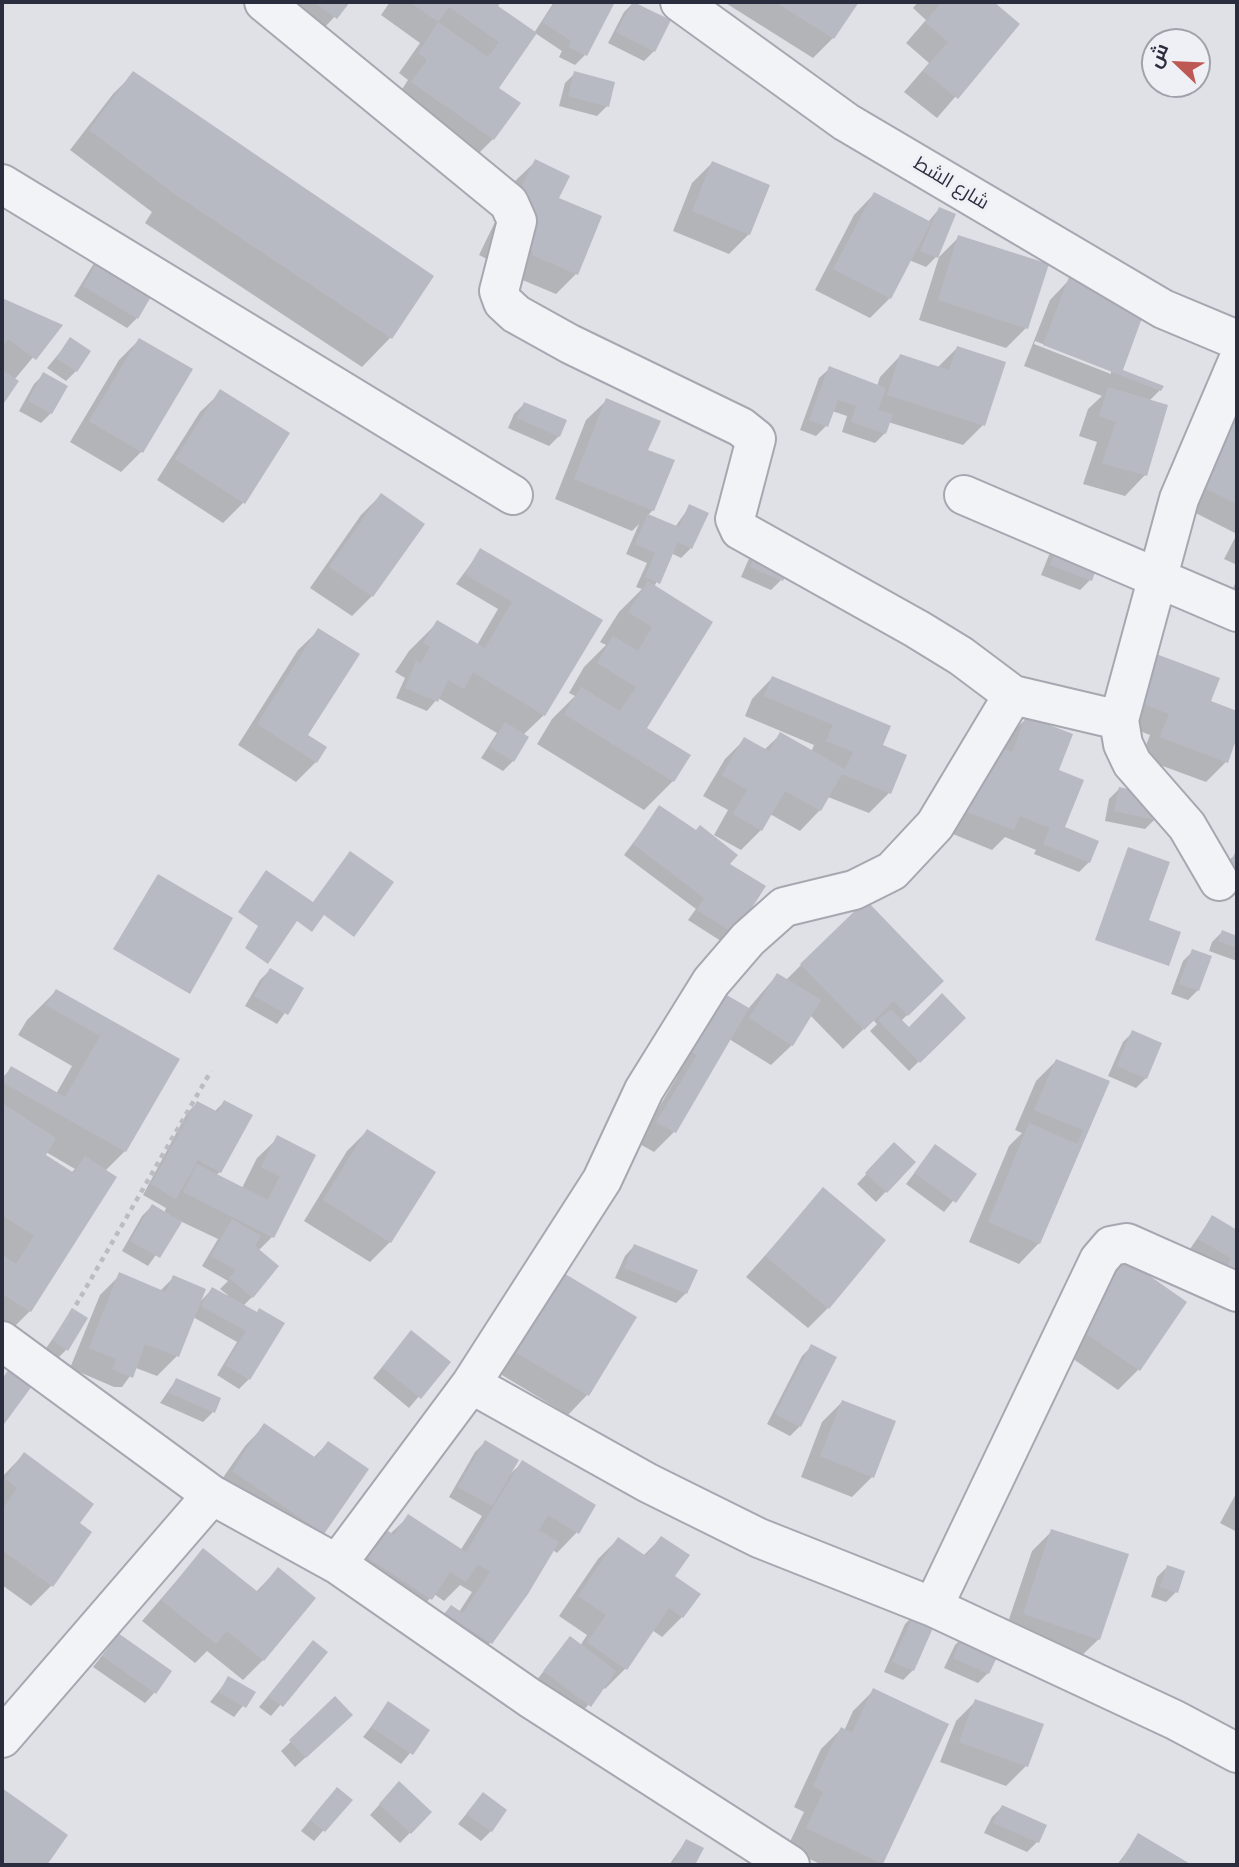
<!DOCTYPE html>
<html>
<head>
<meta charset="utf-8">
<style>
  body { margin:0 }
  #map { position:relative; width:1239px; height:1867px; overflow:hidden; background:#e0e1e7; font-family:"Varela Round",Cairo,sans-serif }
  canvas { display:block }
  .frame { position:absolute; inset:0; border:4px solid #2a2d3d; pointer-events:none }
  .north { position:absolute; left:1141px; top:28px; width:70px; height:70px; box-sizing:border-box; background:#eff0f5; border:2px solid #a0a2ab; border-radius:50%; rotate:293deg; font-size:19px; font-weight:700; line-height:28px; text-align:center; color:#2a2d3d }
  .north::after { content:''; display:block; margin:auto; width:24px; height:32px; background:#be5852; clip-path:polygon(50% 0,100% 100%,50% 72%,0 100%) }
</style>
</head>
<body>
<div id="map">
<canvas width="1239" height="1867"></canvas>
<div class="frame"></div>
<div class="north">ش</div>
</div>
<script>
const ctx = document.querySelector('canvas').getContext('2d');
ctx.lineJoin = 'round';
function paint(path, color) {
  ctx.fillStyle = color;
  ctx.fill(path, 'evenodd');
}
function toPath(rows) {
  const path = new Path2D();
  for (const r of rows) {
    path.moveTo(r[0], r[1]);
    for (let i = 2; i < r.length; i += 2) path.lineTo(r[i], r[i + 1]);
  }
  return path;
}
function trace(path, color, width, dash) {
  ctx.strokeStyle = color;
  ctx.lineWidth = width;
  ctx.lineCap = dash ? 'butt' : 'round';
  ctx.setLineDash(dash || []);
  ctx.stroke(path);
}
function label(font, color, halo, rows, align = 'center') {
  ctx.font = font + ' "Varela Round",Cairo,sans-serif';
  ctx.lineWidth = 6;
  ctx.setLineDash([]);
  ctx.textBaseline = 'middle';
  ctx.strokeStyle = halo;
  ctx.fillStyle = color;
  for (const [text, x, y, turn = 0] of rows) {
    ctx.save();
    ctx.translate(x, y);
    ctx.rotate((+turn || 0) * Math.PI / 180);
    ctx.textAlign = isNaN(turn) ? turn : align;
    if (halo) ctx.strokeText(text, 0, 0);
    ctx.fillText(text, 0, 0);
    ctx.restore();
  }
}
paint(toPath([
  [268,2,348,2,315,38],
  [390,2,498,2,495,6,534,33,554,2,613,2,585,55,575,65,559,57,562,51,535,33,496,88,493,139,473,159,393,103,408,80,399,73,420,43,381,15],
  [634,2,669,21,654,51,644,61,608,43,624,12],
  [724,2,857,2,833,38,813,58],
  [918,2,992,2,1018,24,937,118,904,92,929,63,906,43,926,20,913,8],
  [575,73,607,106,597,116,559,106,565,83],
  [133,74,391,337,362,367,145,223,152,212,70,150,113,94],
  [536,161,557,199,576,274,556,294,513,276,514,273,479,255,515,181],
  [712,163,749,234,729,254,673,231,692,183],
  [874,194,928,222,939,209,954,215,936,257,926,267,909,260,890,298,870,318,815,290,854,215],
  [959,237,1026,328,1006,348,919,320,939,257],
  [99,255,137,318,127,328,74,296],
  [1070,279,1120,371,1160,390,1149,401,1145,475,1125,496,1083,484,1097,442,1079,436,1088,409,1102,396,1024,366,1050,300],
  [1035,341,1111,370,1111,374,1034,344],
  [2,299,60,325,14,380,17,382,2,403],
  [70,340,76,371,66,381,47,368],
  [139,340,141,452,121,472,70,442,119,360],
  [957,348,983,425,963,445,888,422,885,433,875,443,842,432,847,416,832,411,826,426,816,436,800,430,819,378,829,369,877,386,880,377,900,356,937,368],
  [44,374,51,413,41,423,19,411,34,384],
  [221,392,243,503,223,523,157,480,200,412],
  [607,400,646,450,653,510,647,516,675,527,690,506,691,548,681,558,671,553,654,587,711,622,644,728,689,756,673,781,644,810,537,744,552,719,575,696,569,693,584,667,606,645,600,642,619,612,642,589,636,587,647,563,626,554,639,524,632,531,555,499,586,420],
  [524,404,559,436,549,446,508,428,514,414],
  [1228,417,1237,421,1237,534,1174,502],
  [381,495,422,524,372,596,352,616,310,588,361,515],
  [1237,534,1237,565,1224,559],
  [1059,545,1090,580,1080,590,1041,575,1049,555],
  [481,550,528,578,544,715,523,735,513,761,503,771,481,758,497,733,438,698,427,711,396,698,405,678,395,672,409,651,438,622,477,645,498,609,456,584],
  [751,554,791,557,781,580,771,590,741,577],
  [1237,580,1237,600,1229,596],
  [319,630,306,736,316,762,296,782,238,745,298,650],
  [1132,674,1237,713,1237,732,1226,762,1206,782,1141,758,1150,735,1114,721],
  [772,678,881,746,889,793,869,813,828,797,820,810,800,831,770,814,761,830,741,850,714,835,728,810,703,796,725,759,745,739,764,750,781,734,811,752,814,745,745,716,752,699],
  [1027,718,1056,771,1060,835,1089,862,1079,872,1034,854,1036,850,1005,837,992,850,948,832,1006,738],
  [1119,789,1155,819,1145,829,1105,821,1109,799],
  [660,807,728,865,763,886,724,943,688,920,696,909,624,855],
  [1237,853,1237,880,1227,862],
  [1222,932,1237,937,1237,961,1209,951,1212,942],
  [1193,951,1198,990,1188,1000,1171,994,1183,961],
  [801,965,942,981,901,1021,909,1029,963,1018,909,1071,870,1031,877,1024,873,1020,843,1049,810,1015,792,1045,771,1065,729,1039,674,1132,654,1152,638,1143,678,1075,660,1065,748,1009,777,975,786,980],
  [270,970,302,989,277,1024,245,1006,260,980],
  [56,991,177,1060,125,1151,105,1171,30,1311,2,1339,2,1078,11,1069,56,1094,72,1066,18,1035,27,1020],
  [46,1152,75,1169,71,1173,43,1156],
  [1133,1032,1146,1078,1136,1088,1108,1076,1123,1042],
  [1056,1061,1107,1082,1039,1243,1019,1264,969,1242,1009,1146,1022,1133,1015,1130,1036,1081],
  [224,1102,220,1172,216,1175,242,1188,257,1158,278,1138,314,1156,272,1237,258,1251,252,1297,243,1306,256,1314,249,1379,239,1389,217,1375,237,1342,193,1317,177,1356,157,1376,136,1368,122,1387,114,1387,70,1368,100,1295,120,1275,160,1291,174,1277,200,1302,212,1289,229,1296,220,1289,228,1281,202,1266,218,1239,180,1221,148,1266,122,1251,142,1216,152,1206,164,1213,166,1208,143,1195,187,1113,197,1103,214,1112],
  [367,1131,390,1242,370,1262,304,1221,347,1151],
  [894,1145,913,1163,876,1202,857,1184],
  [935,1146,974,1175,944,1212,906,1184],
  [823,1190,828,1308,808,1328,746,1277],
  [1212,1217,1237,1232,1237,1288,1222,1269,1190,1249],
  [634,1246,686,1293,676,1303,615,1278,625,1256],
  [543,1294,588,1394,568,1415,497,1372],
  [1185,1303,1138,1370,1118,1390,1043,1338],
  [73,1310,66,1350,56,1360,44,1351],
  [402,1343,448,1362,409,1408,373,1378],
  [812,1346,800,1426,790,1436,767,1424,802,1356],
  [176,1380,213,1412,203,1422,160,1403],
  [842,1402,872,1477,852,1497,801,1477,822,1422],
  [265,1425,313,1458,328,1443,366,1469,323,1533,302,1553,213,1492,245,1446],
  [485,1442,510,1474,522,1463,577,1532,557,1553,553,1550,527,1593,490,1643,470,1663,431,1627,451,1607,459,1612,472,1592,460,1585,444,1601,434,1594,411,1619,337,1571,390,1534,409,1516,460,1551,482,1516,449,1497,475,1452],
  [24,1454,77,1524,51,1586,31,1606,2,1585,2,1477],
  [1237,1492,1237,1532,1220,1523],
  [1052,1531,1099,1639,1078,1659,1004,1634,1032,1551],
  [661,1538,682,1617,662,1637,652,1630,625,1669,605,1689,603,1687,579,1716,535,1682,570,1639,580,1646,587,1635,559,1616,598,1559,618,1539,643,1556],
  [203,1550,255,1593,278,1569,263,1660,243,1680,207,1651,195,1663,142,1621],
  [1167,1567,1183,1572,1176,1592,1166,1602,1151,1597,1157,1577],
  [915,1614,913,1670,903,1680,884,1672,905,1624],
  [118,1635,154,1693,145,1703,93,1667],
  [965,1635,988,1673,978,1683,944,1668,955,1645],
  [313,1642,325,1652,271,1716,259,1707],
  [229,1678,254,1692,234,1717,210,1702],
  [874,1690,947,1725,882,1863,822,1865,787,1848,804,1812,794,1807,821,1749,841,1729,844,1731,853,1711],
  [335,1699,341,1725,295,1767,281,1751],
  [976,1701,1026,1766,1006,1786,940,1762,956,1721],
  [389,1704,428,1731,401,1764,363,1737],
  [2,1790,66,1835,45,1865,2,1865],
  [389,1794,430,1812,400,1843,370,1815],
  [483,1794,491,1831,481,1841,458,1824],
  [327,1799,350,1800,314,1841,301,1831],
  [1002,1807,1037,1842,1027,1852,984,1833,992,1817],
  [1139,1835,1189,1865,1117,1865],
  [686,1841,702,1849,693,1865,669,1865]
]), '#0003');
paint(toPath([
  [314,2,350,2,337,19],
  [410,2,501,2,498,6,537,33,499,88,521,103,494,140,411,82,427,60,418,53,438,22,488,57,499,42,449,7,438,22],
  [556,2,615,2,587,56,568,47,571,41,542,22],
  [633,2,671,20,655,52,616,32],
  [775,2,859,2,834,39],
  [942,2,994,2,1020,24,958,99,923,71,948,42,925,22],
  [133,71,434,276,392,339,173,193,89,130],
  [574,71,615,82,609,107,568,96],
  [535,159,570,176,559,198,602,216,578,275,532,255,533,252,498,235],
  [712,161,770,185,750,235,692,211],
  [874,192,931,222,891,299,833,269],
  [939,207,956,214,938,258,920,251],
  [958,235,1049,264,1028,329,938,300],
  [109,243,152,295,138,319,83,286],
  [1069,277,1146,307,1123,370,1164,386,1161,391,1043,345],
  [2,298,63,325,36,360,8,339,2,346],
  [70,337,91,351,77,372,56,358],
  [139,338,193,369,143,453,89,421],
  [957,346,1006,362,985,426,887,395,900,354,949,370],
  [829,366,886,388,878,410,893,414,886,434,851,422,856,406,838,400,828,427,809,420],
  [2,370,19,381,2,406],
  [43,372,68,386,52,414,28,401],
  [1108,387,1168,405,1147,476,1102,463,1116,422,1099,416],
  [220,389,290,433,245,504,175,459],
  [606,398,661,421,648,450,675,460,654,511,574,479],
  [524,402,567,420,560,437,517,418],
  [1228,414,1237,419,1237,504,1192,482],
  [381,493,425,524,373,597,329,567],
  [689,504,709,513,692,549,678,542,660,584,645,577,655,553,635,544,648,514,679,527],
  [760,542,793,556,783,581,750,567],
  [1059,543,1100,558,1092,581,1050,565],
  [480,548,603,620,545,716,473,672,464,689,448,680,438,702,405,688,416,661,421,663,430,647,423,643,437,620,485,648,512,602,465,574],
  [648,581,713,622,647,728,691,755,674,782,564,714,581,687,620,711,636,687,597,663,613,636,638,651,652,627,628,612],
  [318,628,360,654,308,735,327,747,317,763,257,724],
  [1151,652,1220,678,1211,701,1237,711,1237,737,1228,763,1160,737,1169,714,1133,700],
  [772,676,891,726,883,745,907,755,891,794,842,774,821,811,785,791,762,831,733,814,747,790,722,775,744,737,769,751,780,732,845,769,853,752,826,741,833,725,764,696],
  [1026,716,1073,734,1059,770,1084,780,1065,827,1099,841,1090,863,1043,844,1050,828,1020,816,1014,830,967,812,994,744,1012,752],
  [505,722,529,737,514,762,490,747],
  [1119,787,1161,796,1156,820,1114,811],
  [659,805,696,830,700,825,738,855,730,864,766,886,735,934,697,910,704,898,633,844],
  [1128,847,1170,862,1149,920,1181,932,1169,966,1095,940],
  [1237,848,1237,867,1230,864],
  [350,851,394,882,354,937,324,915,312,932,297,921,268,964,245,948,258,926,238,912,266,870,313,902],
  [158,874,233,918,190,994,113,949],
  [866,900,944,981,908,1016,894,1001,864,1030,800,964],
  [1222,930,1237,936,1237,948,1218,941],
  [1192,949,1212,956,1199,991,1179,984],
  [270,968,304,988,288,1015,254,996],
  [777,973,821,1000,793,1046,749,1018],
  [713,987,749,1008,676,1133,656,1122,697,1055,679,1045],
  [56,989,180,1059,126,1152,2,1082,11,1066,65,1097,100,1036,46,1005],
  [942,993,966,1018,920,1063,878,1020,891,1009,909,1027],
  [1132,1030,1162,1043,1147,1079,1117,1066],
  [1056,1059,1110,1081,1040,1244,988,1222,1029,1123,1077,1144,1083,1130,1034,1110],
  [224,1100,253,1115,221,1173,198,1160,176,1199,151,1184,197,1101,218,1112],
  [2,1103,56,1138,46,1155,74,1173,85,1156,117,1177,31,1312,2,1294,2,1254,16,1264,34,1236,2,1215],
  [367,1129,436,1172,391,1243,323,1200],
  [277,1135,316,1155,274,1238,183,1192,197,1164,268,1200,280,1176,261,1167],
  [894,1142,916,1162,887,1193,865,1173],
  [935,1144,977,1174,956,1203,914,1173],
  [823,1187,886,1240,829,1309,765,1256],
  [152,1204,182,1222,160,1258,130,1241],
  [1212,1215,1237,1230,1237,1276,1225,1270,1231,1258,1198,1239],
  [232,1219,261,1236,255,1246,279,1266,253,1298,229,1278,236,1270,211,1256],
  [634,1244,698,1270,687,1294,624,1268],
  [1110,1248,1187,1302,1140,1371,1062,1317],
  [119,1272,166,1292,173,1275,206,1289,179,1357,145,1344,133,1378,112,1369,116,1359,89,1348],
  [562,1272,637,1317,589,1396,515,1352],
  [212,1287,257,1312,259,1308,285,1323,250,1380,225,1365,246,1331,201,1306],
  [72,1308,88,1318,68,1351,52,1340],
  [411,1330,451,1362,421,1399,382,1367],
  [811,1344,837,1357,801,1427,775,1414],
  [9,1369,32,1386,2,1427,2,1379],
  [176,1378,221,1398,215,1413,169,1393],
  [842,1400,896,1421,874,1478,820,1456],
  [264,1423,316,1458,328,1441,369,1469,324,1534,232,1471],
  [485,1440,519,1460,492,1506,458,1487],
  [24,1452,94,1504,80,1523,92,1532,53,1587,2,1550,2,1510,17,1488,5,1479],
  [522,1460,596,1505,579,1534,548,1515,539,1530,559,1542,528,1594,492,1644,445,1613,451,1605,463,1613,490,1572,478,1564,466,1582,450,1572,432,1600,356,1550,375,1522,394,1535,408,1514,466,1552],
  [1051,1529,1129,1554,1100,1640,1023,1614],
  [661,1536,690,1555,675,1576,701,1594,683,1618,669,1608,627,1670,587,1642,606,1615,578,1596,618,1537,646,1556],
  [203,1548,258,1592,278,1567,316,1598,264,1661,227,1631,216,1644,161,1600],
  [1167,1565,1185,1571,1178,1593,1160,1587],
  [915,1612,936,1621,914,1671,892,1662],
  [118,1633,172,1671,156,1694,102,1656],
  [964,1633,1001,1649,989,1674,953,1658],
  [570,1636,616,1671,591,1707,543,1671],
  [313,1640,328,1652,283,1707,268,1696],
  [228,1676,256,1692,246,1708,219,1692],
  [873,1688,949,1724,883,1864,806,1828,823,1792,813,1786,827,1755,841,1727,852,1733],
  [335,1696,353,1715,306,1758,289,1740],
  [975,1699,1044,1724,1028,1767,959,1742],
  [388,1701,430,1730,413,1755,371,1727],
  [399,1781,432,1812,411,1834,379,1804],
  [337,1787,353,1800,325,1832,310,1820],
  [2,1788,68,1835,47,1865,2,1865],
  [483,1792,507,1810,492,1832,466,1814],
  [1002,1805,1047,1825,1039,1843,993,1823],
  [1138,1833,1192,1865,1123,1865,1120,1863],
  [686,1839,704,1848,695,1865,672,1865]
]), '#b8bac3');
const street = toPath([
  [264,2,509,203,517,221,499,291,503,302,516,314,570,344,741,427,756,439,735,519,740,530,917,629,961,656,1013,695],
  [680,2,846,122,1163,309,1237,340],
  [2,184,513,495],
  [964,495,1237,612],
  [1119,720,1123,744,1132,763,1187,826,1219,881],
  [2,1341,212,1495,337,1564,530,1698,790,1865],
  [471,1384,648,1483,759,1538,933,1607,1175,1720,1237,1753],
  [337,1564,471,1384,602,1180,644,1090,711,982,748,939,784,907,854,890,892,871,935,825,1013,695,1119,720,1179,499,1237,363],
  [933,1607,1099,1260,1111,1246,1127,1243,1237,1292],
  [2,1738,212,1495]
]);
trace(street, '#a6a7b1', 42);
trace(toPath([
  [61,1331,211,1071]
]), '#babcc2', 4.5, [5, 5]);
trace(street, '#f2f3f6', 38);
label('19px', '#2a2d3d', '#eff0f5', [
  ["شارع الشط",951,184,31]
]);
</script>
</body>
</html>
